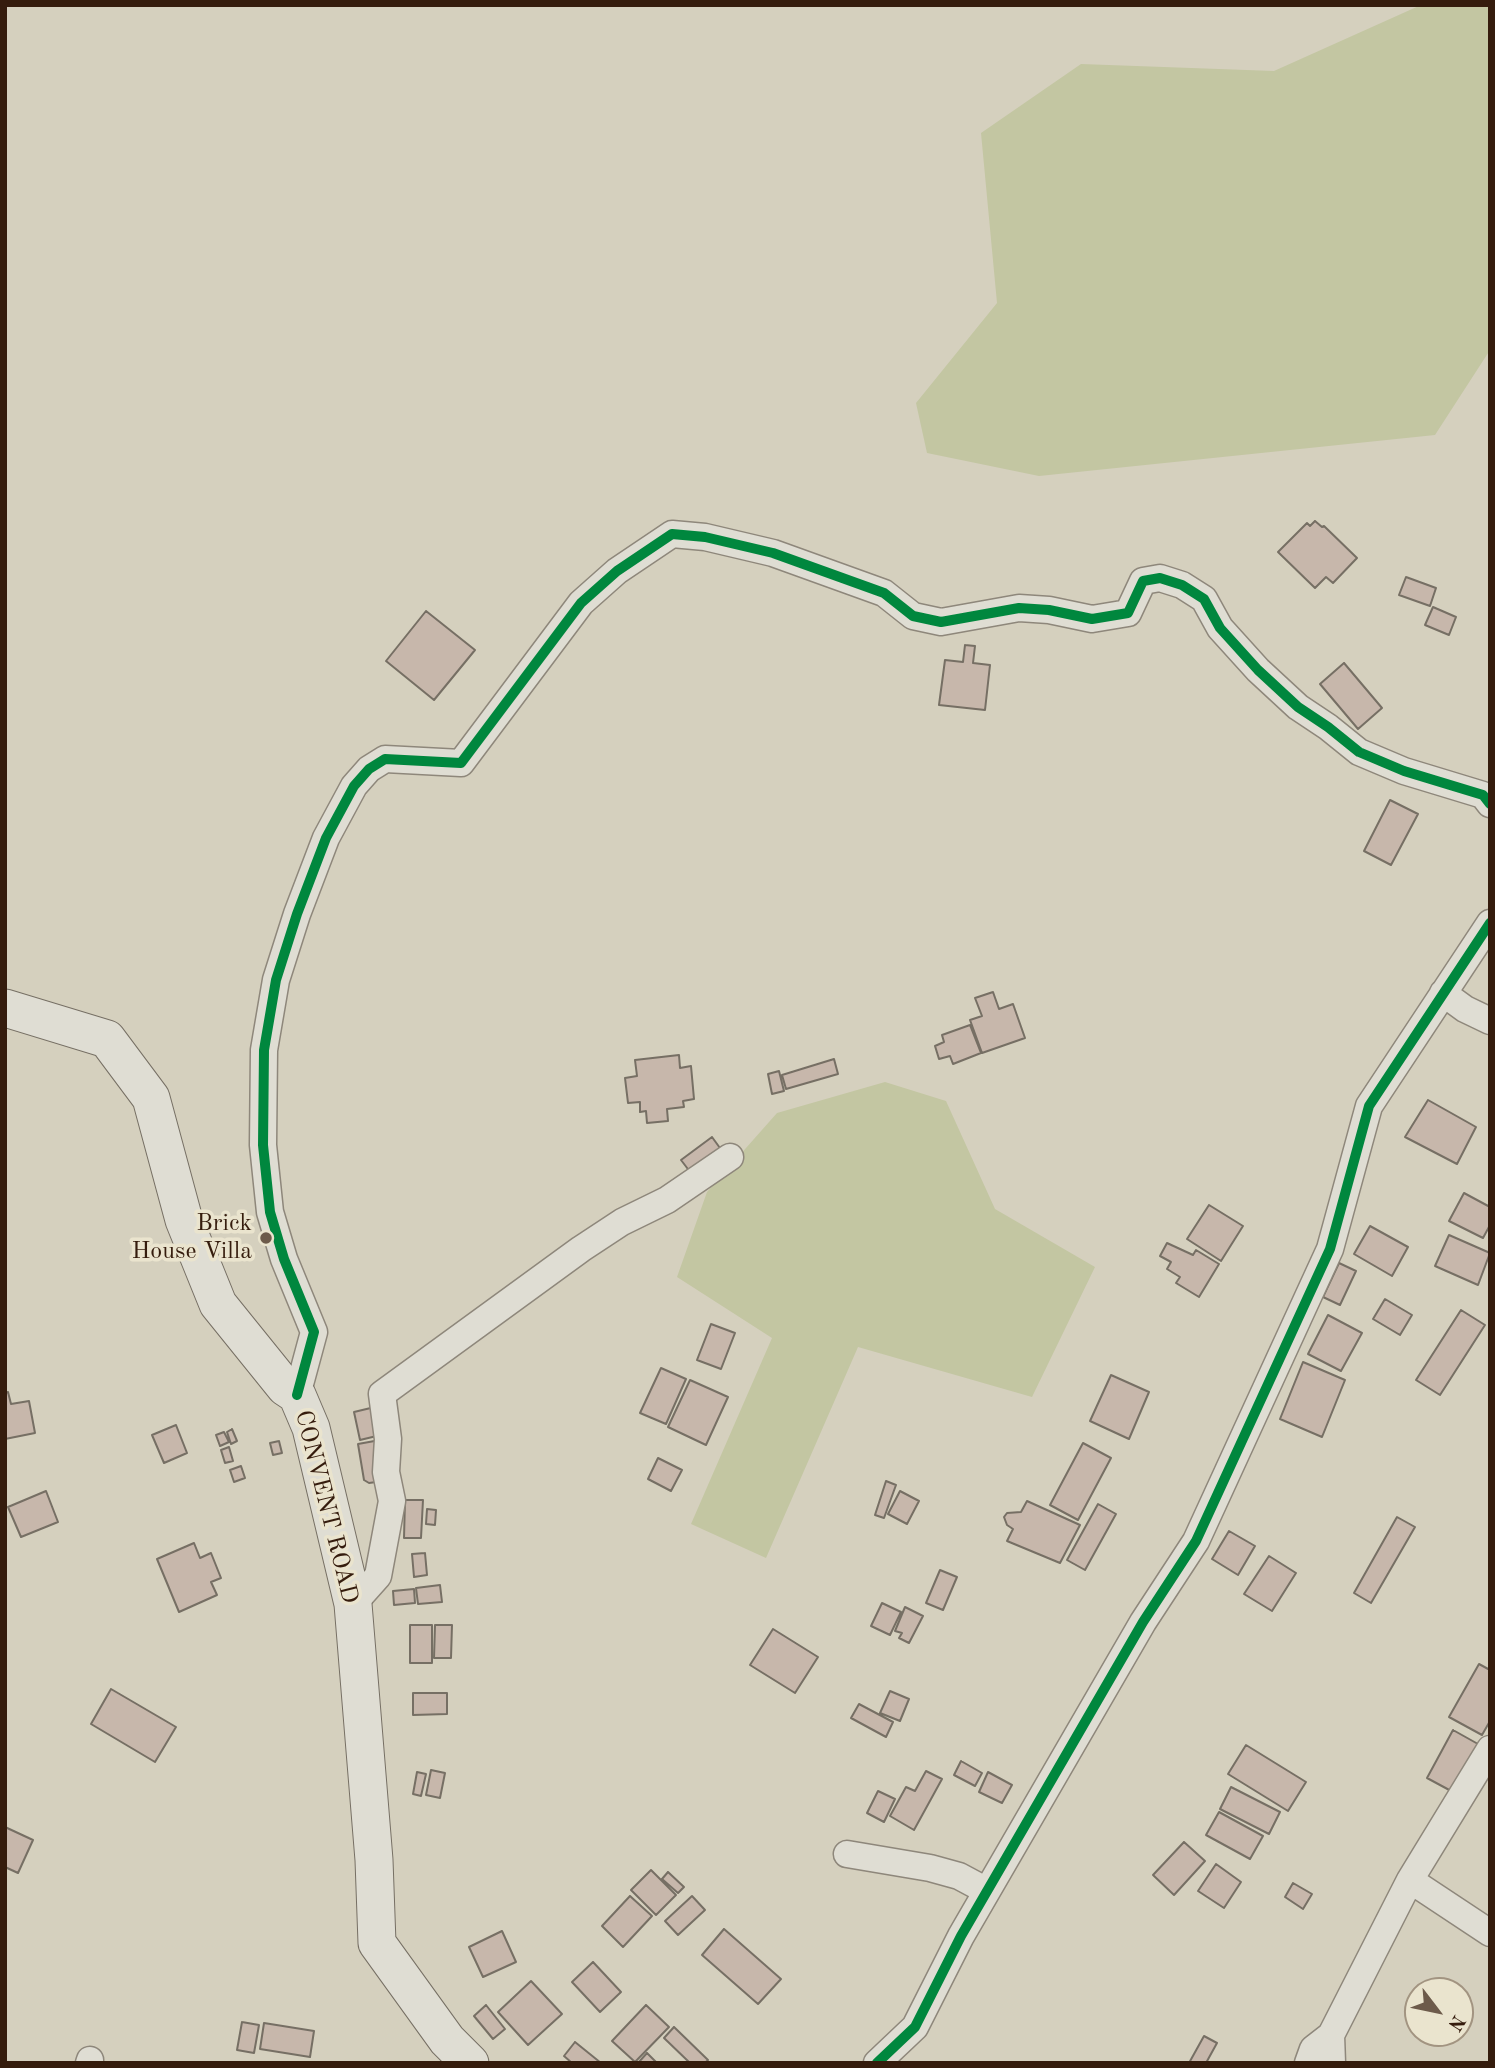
<!DOCTYPE html>
<html>
<head>
<meta charset="utf-8">
<style>
  body { margin:0 }
  #map { position:relative; width:1495px; height:2068px; overflow:hidden; background:#d5d0be; font-family:"Old Standard TT",serif }
  canvas { display:block }
  .frame { position:absolute; inset:0; border:7px solid #351c0d; pointer-events:none }
  .north { position:absolute; left:1404px; top:1977px; width:70px; height:70px; box-sizing:border-box; background:#eae4ce; border:2px solid #a29481; border-radius:50%; rotate:122deg; font-size:19px; font-weight:700; line-height:28px; text-align:center; color:#351c0d }
  .north::after { content:''; display:block; margin:auto; width:24px; height:32px; background:#6d5b4b; clip-path:polygon(50% 0,100% 100%,50% 72%,0 100%) }
</style>
</head>
<body>
<div id="map">
<canvas width="1495" height="2068"></canvas>
<div class="frame"></div>
<div class="north">N</div>
</div>
<script>
const ctx = document.querySelector('canvas').getContext('2d');
ctx.lineJoin = 'round';
function paint(path, color) {
  ctx.fillStyle = color;
  ctx.fill(path, 'evenodd');
}
function toPath(rows) {
  const path = new Path2D();
  for (const r of rows) {
    path.moveTo(r[0], r[1]);
    for (let i = 2; i < r.length; i += 2) path.lineTo(r[i], r[i + 1]);
  }
  return path;
}
function trace(path, color, width, dash) {
  ctx.strokeStyle = color;
  ctx.lineWidth = width;
  ctx.lineCap = dash ? 'butt' : 'round';
  ctx.setLineDash(dash || []);
  ctx.stroke(path);
}
function label(font, color, halo, rows, align = 'center') {
  ctx.font = font + ' "Old Standard TT",serif';
  ctx.lineWidth = 7;
  ctx.setLineDash([]);
  ctx.textBaseline = 'middle';
  ctx.strokeStyle = halo;
  ctx.fillStyle = color;
  for (const [text, x, y, turn = 0] of rows) {
    ctx.save();
    ctx.translate(x, y);
    ctx.rotate((+turn || 0) * Math.PI / 180);
    ctx.textAlign = isNaN(turn) ? turn : align;
    if (halo) ctx.strokeText(text, 0, 0);
    ctx.fillText(text, 0, 0);
    ctx.restore();
  }
}
paint(toPath([
  [1421,5,1490,5,1490,350,1435,435,1039,476,927,453,916,403,997,303,981,133,1081,64,1274,71],
  [885,1082,946,1101,995,1209,1095,1267,1032,1397,858,1347,766,1558,691,1524,772,1338,677,1277,707,1192,777,1113]
]), '#c3c6a2');
const building = toPath([
  [1315,521,1322,527,1324,526,1357,558,1333,583,1326,577,1315,588,1278,552,1307,523,1310,526,1315,521],
  [1406,577,1436,588,1430,606,1399,595,1406,577],
  [1433,607,1456,617,1449,635,1425,625,1433,607],
  [426,611,475,650,434,700,386,661,426,611],
  [965,645,975,646,973,663,990,665,985,710,939,705,945,660,963,662,965,645],
  [1344,663,1382,708,1358,729,1320,684,1344,663],
  [1390,800,1418,814,1391,865,1364,851,1390,800],
  [993,992,999,1009,1013,1004,1025,1038,982,1053,970,1020,982,1016,975,998,993,992],
  [970,1025,981,1053,953,1064,950,1056,939,1059,935,1046,944,1042,942,1035,970,1025],
  [679,1055,680,1068,691,1066,694,1099,683,1101,684,1107,667,1109,668,1121,647,1123,646,1111,640,1112,640,1102,628,1103,625,1078,637,1076,635,1060,679,1055],
  [834,1059,838,1074,786,1089,782,1075,834,1059],
  [779,1071,784,1091,772,1094,768,1074,779,1071],
  [1428,1100,1476,1127,1457,1164,1405,1137,1428,1100],
  [712,1137,725,1155,694,1177,681,1160,712,1137],
  [1464,1193,1490,1207,1490,1225,1483,1238,1449,1221,1464,1193],
  [1209,1205,1243,1226,1221,1261,1187,1239,1209,1205],
  [1370,1226,1408,1247,1392,1276,1354,1254,1370,1226],
  [1449,1235,1490,1253,1478,1285,1435,1266,1449,1235],
  [1167,1243,1193,1255,1196,1250,1219,1264,1199,1297,1176,1283,1180,1277,1167,1269,1171,1262,1160,1256,1167,1243],
  [1339,1263,1356,1271,1340,1305,1323,1297,1339,1263],
  [1385,1299,1412,1315,1400,1335,1373,1319,1385,1299],
  [1461,1310,1485,1325,1440,1395,1416,1380,1461,1310],
  [1328,1315,1362,1333,1341,1371,1308,1354,1328,1315],
  [711,1324,735,1333,721,1369,697,1360,711,1324],
  [1303,1362,1345,1380,1322,1437,1280,1419,1303,1362],
  [661,1368,686,1379,666,1424,640,1413,661,1368],
  [1111,1375,1149,1392,1129,1439,1090,1421,1111,1375],
  [690,1380,728,1397,706,1445,668,1427,690,1380],
  [8,1392,11,1404,29,1401,35,1433,5,1439,5,1393,8,1392],
  [379,1406,385,1434,360,1440,354,1412,379,1406],
  [176,1425,187,1453,164,1463,152,1435,176,1425],
  [232,1429,237,1441,231,1444,227,1432,232,1429],
  [224,1432,229,1442,220,1446,216,1435,224,1432],
  [380,1440,383,1481,369,1483,364,1480,358,1444,380,1440],
  [279,1441,282,1453,273,1455,270,1443,279,1441],
  [1083,1443,1111,1458,1078,1520,1050,1505,1083,1443],
  [229,1447,233,1461,225,1463,221,1450,229,1447],
  [658,1458,682,1470,671,1491,648,1479,658,1458],
  [241,1466,245,1478,234,1482,230,1470,241,1466],
  [886,1481,896,1485,884,1518,875,1515,886,1481],
  [46,1491,58,1522,21,1537,8,1507,46,1491],
  [900,1491,919,1501,907,1524,888,1514,900,1491],
  [405,1500,423,1500,421,1538,404,1538,405,1500],
  [1027,1501,1080,1525,1060,1563,1007,1541,1013,1529,1007,1525,1004,1517,1007,1513,1021,1512,1027,1501],
  [1098,1504,1116,1514,1085,1570,1067,1560,1098,1504],
  [427,1509,436,1510,435,1525,426,1524,427,1509],
  [1397,1517,1415,1527,1371,1603,1354,1593,1397,1517],
  [1229,1531,1255,1546,1238,1575,1212,1559,1229,1531],
  [194,1543,200,1558,211,1553,221,1578,211,1582,217,1595,179,1612,157,1559,194,1543],
  [425,1553,427,1575,414,1577,412,1554,425,1553],
  [1269,1556,1296,1573,1272,1611,1244,1594,1269,1556],
  [940,1570,957,1577,943,1610,926,1603,940,1570],
  [440,1585,442,1602,418,1604,416,1588,440,1585],
  [414,1589,415,1603,394,1605,393,1591,414,1589],
  [882,1603,901,1612,890,1635,871,1626,882,1603],
  [905,1607,923,1616,909,1643,899,1638,902,1633,895,1631,905,1607],
  [410,1625,432,1625,432,1663,410,1663,410,1625],
  [435,1625,452,1625,451,1658,434,1658,435,1625],
  [773,1629,818,1657,795,1693,750,1665,773,1629],
  [1479,1664,1490,1670,1490,1721,1482,1735,1449,1717,1479,1664],
  [111,1689,176,1727,155,1762,91,1724,111,1689],
  [890,1691,909,1699,900,1721,880,1713,890,1691],
  [413,1693,447,1693,447,1714,413,1715,413,1693],
  [859,1704,893,1722,886,1737,851,1718,859,1704],
  [1453,1730,1478,1744,1453,1792,1427,1778,1453,1730],
  [1246,1745,1306,1782,1288,1811,1228,1774,1246,1745],
  [961,1761,982,1773,975,1786,954,1775,961,1761],
  [431,1770,445,1773,440,1798,426,1795,431,1770],
  [926,1771,942,1779,914,1830,890,1816,906,1787,915,1791,926,1771],
  [417,1772,426,1774,421,1796,413,1794,417,1772],
  [988,1772,1012,1785,1002,1803,979,1792,988,1772],
  [1231,1787,1280,1812,1269,1834,1220,1809,1231,1787],
  [878,1791,895,1799,884,1822,867,1813,878,1791],
  [1219,1812,1263,1836,1250,1859,1206,1835,1219,1812],
  [5,1827,33,1840,18,1873,5,1867,5,1827],
  [1184,1842,1205,1861,1174,1895,1153,1875,1184,1842],
  [1216,1864,1241,1882,1224,1908,1198,1891,1216,1864],
  [651,1870,676,1895,656,1915,631,1890,651,1870],
  [668,1872,684,1887,678,1893,662,1879,668,1872],
  [1293,1883,1312,1894,1303,1909,1285,1897,1293,1883],
  [630,1896,652,1916,623,1947,602,1926,630,1896],
  [692,1896,705,1910,678,1935,665,1921,692,1896],
  [724,1929,781,1979,758,2004,702,1955,724,1929],
  [502,1931,516,1962,483,1977,469,1947,502,1931],
  [593,1962,621,1992,600,2012,572,1982,593,1962],
  [531,1981,562,2014,528,2045,498,2012,531,1981],
  [486,2005,505,2029,493,2039,474,2016,486,2005],
  [646,2005,669,2027,635,2062,612,2041,646,2005],
  [242,2022,259,2025,254,2053,237,2050,242,2022],
  [264,2023,314,2031,310,2057,260,2049,264,2023],
  [674,2027,708,2060,705,2063,690,2063,664,2038,674,2027],
  [1204,2036,1217,2043,1206,2063,1189,2063,1204,2036],
  [575,2042,601,2063,572,2063,564,2056,575,2042],
  [647,2053,657,2063,638,2063,647,2053]
]);
paint(building, '#c7b7ab');
trace(building, '#766f64', 2);
const street = toPath([
  [1443,993,1465,1009,1490,1021],
  [297,1395,314,1332,284,1259,270,1212,263,1145,264,1050,276,980,297,914,326,838,354,786,369,769,385,759,461,763,581,603,617,571,672,534,705,537,773,553,884,593,913,616,941,622,1019,608,1049,610,1092,619,1128,613,1143,581,1160,578,1182,585,1204,599,1220,628,1258,670,1298,707,1328,727,1359,752,1404,771,1483,795,1490,804],
  [353,1604,378,1576,392,1501,386,1472,388,1439,382,1394,581,1249,622,1222,667,1200,730,1157],
  [847,1854,930,1868,959,1876,987,1891],
  [1410,1880,1490,1933],
  [89,2063,90,2060],
  [877,2063,915,2027,961,1936,1143,1622,1196,1541,1330,1249,1369,1106,1490,923],
  [1308,2063,1313,2049,1331,2035],
  [1332,2063,1331,2035,1410,1880,1490,1749]
]);
const secondary = toPath([
  [5,1008,107,1039,151,1098,184,1220,218,1304,285,1387,297,1395,311,1428,353,1604,374,1860,377,1943,447,2040,470,2063]
]);
trace(street, '#8e877b', 29);
trace(secondary, '#766f64', 39);
trace(street, '#dfddd3', 26);
trace(secondary, '#dfddd3', 37);
trace(toPath([
  [297,1395,314,1332,284,1259,270,1212,263,1145,264,1050,276,980,297,914,326,838,354,786,369,769,385,759,461,763,581,603,617,571,672,534,705,537,773,553,884,593,913,616,941,622,1019,608,1049,610,1092,619,1128,613,1143,581,1160,578,1182,585,1204,599,1220,628,1258,670,1298,707,1328,727,1359,752,1404,771,1483,795,1490,804],
  [877,2063,915,2027,961,1936,1143,1622,1196,1541,1330,1249,1369,1106,1490,923]
]), '#00873e', 10);
for (const [x, y, r, color] of [
  [266,1238,7,"#6d5b4b"]
]) {
  const dot = new Path2D();
  dot.arc(x, y, r, 0, 2 * Math.PI);
  ctx.fillStyle = color;
  ctx.fill(dot);
  trace(dot, '#eae4ce', 2.5);
}
label('24px', '#351c0d', '#eae4ce', [
  ["Brick",252,1224],
  ["House Villa",252,1252]
], 'right');
label('24px', '#351c0d', '#eae4ce', [
  ["CONVENT ROAD",326,1507,76]
]);
</script>
</body>
</html>
